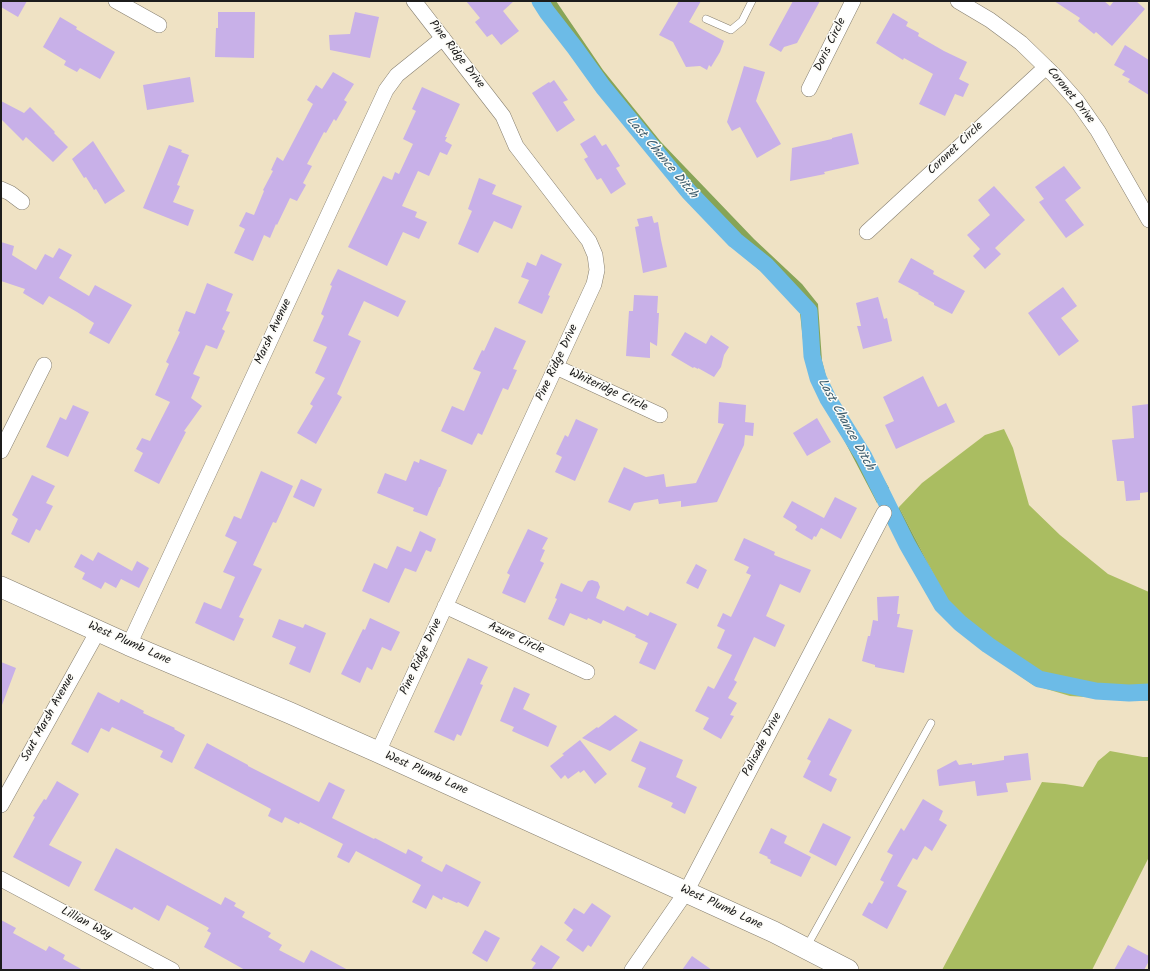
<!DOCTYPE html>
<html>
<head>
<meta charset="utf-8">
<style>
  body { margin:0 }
  #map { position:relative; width:1150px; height:971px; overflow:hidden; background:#efe2c4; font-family:Kalam,sans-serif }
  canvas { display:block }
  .frame { position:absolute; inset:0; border:2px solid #1c1c1c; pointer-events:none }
</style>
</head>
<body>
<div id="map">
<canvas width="1150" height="971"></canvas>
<div class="frame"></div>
</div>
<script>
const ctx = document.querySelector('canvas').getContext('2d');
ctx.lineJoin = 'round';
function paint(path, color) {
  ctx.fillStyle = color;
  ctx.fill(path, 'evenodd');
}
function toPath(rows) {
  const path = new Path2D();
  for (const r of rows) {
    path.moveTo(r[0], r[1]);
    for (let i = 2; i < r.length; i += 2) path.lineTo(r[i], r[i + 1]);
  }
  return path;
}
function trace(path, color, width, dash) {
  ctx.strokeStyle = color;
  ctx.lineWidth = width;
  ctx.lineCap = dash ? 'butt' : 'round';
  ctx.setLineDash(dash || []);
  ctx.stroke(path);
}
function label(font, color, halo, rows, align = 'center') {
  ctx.font = font + ' Kalam,sans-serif';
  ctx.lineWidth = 3;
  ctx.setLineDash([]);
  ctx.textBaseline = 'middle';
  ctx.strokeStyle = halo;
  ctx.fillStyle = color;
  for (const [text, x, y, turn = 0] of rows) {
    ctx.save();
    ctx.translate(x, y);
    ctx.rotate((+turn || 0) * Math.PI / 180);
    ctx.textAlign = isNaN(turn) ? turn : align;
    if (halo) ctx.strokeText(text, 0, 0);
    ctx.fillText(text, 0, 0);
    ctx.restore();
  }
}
paint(toPath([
  [1004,429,1013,448,1029,505,1060,535,1108,574,1149,592,1149,701,1070,696,1033,685,992,656,992,639,975,627,948,602,899,507,922,483,985,435],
  [1110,751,1143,757,1149,757,1149,857,1092,970,942,970,1042,782,1065,784,1083,787,1098,761]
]), '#aabd61');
paint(toPath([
  [540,1,556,1,603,70,661,142,754,239,802,284,818,304,822,361,828,384,889,488,877,503,811,377,805,358,800,313,791,298,740,253,690,199,626,122],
  [899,507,948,602,975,627,992,639,992,656,968,639,939,610,898,536,891,520]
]), '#87a457');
trace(toPath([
  [540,1,547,12,575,48,603,87,689,192,735,240,766,265,809,311,812,356,818,378,828,399,864,457,907,544,942,605,960,623,988,645,1039,679,1096,691,1129,693,1149,692]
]), '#6cbbe7', 17);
paint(toPath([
  [1,1,27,1,18,17,1,7],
  [466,1,514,1,503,11,519,31,501,45,492,34,487,37,475,22,480,18],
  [679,1,701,1,689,22,724,41,720,52,711,67,709,65,707,70,700,66,686,67,673,42,659,35],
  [793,1,820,1,797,43,784,47,781,52,769,45],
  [1054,1,1104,1,1110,6,1114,1,1136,1,1145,9,1112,46,1096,32,1094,34,1078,21,1080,18],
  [218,12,255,12,254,58,215,57,216,28,218,28],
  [355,12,379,17,370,58,330,50,329,35,350,34],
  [893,13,908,22,906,26,919,33,918,36,944,51,967,62,959,79,969,84,963,97,955,94,945,116,919,104,933,74,904,58,903,60,876,43],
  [60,17,77,27,76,29,115,52,100,79,80,68,77,72,64,65,66,61,43,47],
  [1125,45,1149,60,1149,95,1128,82,1130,79,1122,75,1125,71,1114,65],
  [744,66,765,72,756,101,781,144,757,158,740,127,732,131,727,122],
  [333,72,354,84,344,100,347,102,336,121,334,119,326,133,324,132,307,164,312,166,303,183,306,185,297,201,290,198,277,225,276,224,270,238,264,235,253,261,234,253,245,229,239,226,246,212,254,215,264,191,263,190,273,171,271,170,277,157,283,161,313,104,307,100,316,85,322,89],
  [190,77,194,102,147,110,143,85],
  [554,80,568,100,563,102,575,120,557,132,532,93,549,82,550,83],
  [422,87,460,104,445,137,447,137,445,141,452,145,447,155,440,152,429,176,418,171,402,206,417,212,415,217,427,222,419,239,403,232,387,266,348,247,383,176,392,180,395,172,399,174,413,144,403,139,415,113,416,111,412,109],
  [1,101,24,113,30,107,55,132,54,133,68,147,53,162,26,137,23,141,1,119],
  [852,133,859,164,824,172,825,174,790,181,792,148,832,139,832,138],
  [595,135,602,146,606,144,620,166,616,168,626,184,611,194,601,178,597,180,584,159,588,157,580,144],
  [93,141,125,191,105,204,96,189,94,190,86,177,84,178,72,159],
  [169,145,182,150,181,152,189,155,177,185,180,186,173,202,194,210,188,226,143,208],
  [1064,166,1081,188,1065,200,1084,225,1066,238,1039,202,1044,199,1035,187],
  [479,178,496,185,492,194,522,206,512,229,494,221,478,253,458,244,472,211,468,209],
  [994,186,1025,220,995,248,1001,254,985,269,973,256,980,249,967,235,990,215,978,200],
  [652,216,654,223,658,222,661,240,667,267,643,273,635,227,639,226,637,219],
  [1,242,14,246,12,255,36,270,45,254,53,258,59,248,72,255,59,278,89,296,95,285,132,305,109,344,89,333,94,323,77,312,49,296,43,305,23,293,25,289,1,281],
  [541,254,562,264,548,295,550,296,542,314,518,303,529,280,521,277,527,262,536,266],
  [911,258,934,271,933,274,965,291,952,314,934,305,934,303,918,294,919,293,898,282],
  [338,269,406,301,398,317,364,301,348,335,361,341,337,394,342,397,316,444,297,433,313,406,310,404,325,378,315,373,327,347,313,341,324,316,321,314,332,286,330,285],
  [207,283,233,294,226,311,230,312,222,329,225,331,217,349,206,345,193,374,200,377,191,398,202,406,184,431,186,432,159,484,134,471,143,453,136,449,142,438,150,441,170,402,155,395,169,364,166,362,180,332,178,331,186,311,195,314],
  [1063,287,1077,306,1061,318,1079,341,1059,356,1028,313],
  [634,295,658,296,657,313,659,313,657,346,650,342,650,358,626,356,629,311,633,311],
  [878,297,884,319,887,318,892,341,863,349,857,326,861,326,856,303],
  [495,327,526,341,513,369,517,370,508,390,503,388,482,435,478,433,472,445,441,431,452,406,464,411,481,372,473,369,482,350,484,351],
  [685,332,706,344,711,335,729,347,724,355,721,367,714,377,698,368,698,369,694,367,693,368,671,355],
  [923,376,938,407,946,403,955,422,896,449,885,425,894,421,883,397],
  [719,402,746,405,745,422,754,423,753,436,745,435,744,445,717,502,681,507,681,501,659,504,658,499,634,503,630,511,608,502,624,467,646,477,664,474,666,487,696,483,724,424,718,423],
  [1149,404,1149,492,1140,493,1140,500,1126,501,1124,481,1117,481,1112,440,1134,438,1132,406],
  [73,405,89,412,68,457,46,447,60,417,66,420],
  [817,418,831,442,807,456,793,433],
  [576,419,598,429,575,481,555,472,562,457,556,454,565,435,568,437],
  [420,459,447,470,440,487,439,487,427,516,413,511,414,508,377,493,385,473,406,481,414,461,419,463],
  [261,471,293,486,276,523,273,522,253,565,262,569,239,617,244,619,234,641,195,623,204,602,221,609,235,577,223,572,237,542,225,536,234,516,241,519],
  [32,475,55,486,46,503,53,506,40,531,36,529,29,543,11,534,18,519,12,515],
  [301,479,322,489,314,507,293,497],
  [835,497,857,508,841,539,821,528,816,537,814,536,812,540,795,530,797,527,796,525,783,517,792,501,824,518],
  [528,529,548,538,542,549,545,550,540,561,544,563,525,603,502,593,510,575,507,573],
  [420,531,436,539,431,552,426,550,416,572,405,568,389,603,362,591,374,563,387,569,397,546,411,552],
  [744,538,775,552,774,555,811,570,800,593,780,584,766,616,785,625,775,647,754,637,734,680,737,682,728,698,737,703,730,715,734,716,721,739,703,729,709,718,695,711,708,686,714,689,732,655,717,648,725,630,717,626,723,613,731,617,751,575,746,573,749,567,734,560],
  [98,552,132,571,137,561,149,568,139,588,121,579,116,588,105,582,101,589,82,579,85,573,74,567,81,554,93,561],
  [696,564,707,570,698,589,686,583],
  [592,580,598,582,600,587,596,598,624,611,627,606,648,616,650,612,677,624,655,670,639,663,648,643,635,637,636,635,603,620,601,624,588,618,587,620,570,613,564,626,548,619,557,599,555,598,561,583,582,592,588,581],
  [899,596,897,614,900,614,897,627,913,630,904,673,875,667,875,665,862,661,868,636,870,636,873,620,878,621,877,597],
  [370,618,400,632,391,651,382,647,372,670,367,667,360,683,341,674,363,629,365,630],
  [279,619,303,628,305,624,326,633,310,673,289,664,296,647,272,637],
  [468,658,488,667,480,684,483,685,461,736,457,734,454,741,434,732],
  [1,662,16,668,2,705,1,705],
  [514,687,530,694,523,709,557,726,548,747,512,731,514,727,500,721],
  [98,692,119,703,121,699,144,711,143,713,175,728,174,729,185,735,172,763,160,757,163,751,112,727,109,732,101,728,88,753,71,744],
  [615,715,638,730,610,751,582,738,597,727,598,728],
  [829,718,852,730,829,775,837,779,831,792,803,777,811,761,807,759],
  [580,740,607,774,595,784,584,770,580,773,579,771,568,779,565,775,561,779,550,766,564,755,562,754],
  [640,741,683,760,676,777,697,787,685,814,671,807,673,803,638,787,646,768,631,761],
  [207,743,248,765,248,766,319,802,329,782,345,790,332,818,374,839,375,838,406,854,408,849,423,857,421,861,442,872,446,864,481,882,468,907,458,902,457,903,443,897,442,900,433,895,426,909,412,902,421,885,356,851,349,863,337,857,343,844,300,822,299,824,285,817,282,823,268,816,271,809,194,768],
  [1028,753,1031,780,1006,783,1008,792,977,796,975,781,939,786,937,770,956,760,959,765,972,763,972,765,1004,760,1004,756],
  [57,781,79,794,49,845,82,862,69,887,13,857,35,817,33,816,44,799,46,800],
  [923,799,943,811,939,820,947,825,932,851,925,846,917,860,913,858,897,886,907,891,887,929,862,915,869,902,872,904,884,882,880,880,893,855,887,852,901,828,904,831],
  [823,823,851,837,836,866,809,852],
  [771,828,787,836,784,843,811,857,801,877,770,863,771,860,767,858,768,857,759,853],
  [116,848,221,905,225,897,236,903,234,906,245,912,242,917,271,933,268,937,282,945,279,950,304,963,311,950,348,970,245,970,204,947,211,933,207,931,209,928,167,905,159,921,134,907,132,910,94,890],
  [592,903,611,916,591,947,588,945,583,952,566,940,573,930,564,923,574,908,584,914],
  [1,920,16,928,13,933,46,951,49,946,65,955,63,959,83,970,1,970],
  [485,930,500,938,487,962,472,953],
  [541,945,560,957,551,970,531,970,536,963,531,960],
  [1128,945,1149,956,1149,961,1144,970,1114,970],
  [692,956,712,970,682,970]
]), '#c8b0e8');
const service = toPath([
  [706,19,731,30,742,21,752,1],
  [807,946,931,723]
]);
const minor = toPath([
  [116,1,159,25],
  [958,1,990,20,1021,43,1054,75,1077,101,1098,131,1149,220],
  [809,89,853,1],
  [1,189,10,193,22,202],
  [867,232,1046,67],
  [556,367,660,415],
  [1,451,44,365],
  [445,606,587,672],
  [129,645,386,90,397,75,443,38],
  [378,752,594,284,597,270,595,255,589,241,516,146,503,116,414,1],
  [1,805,98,631],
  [1,879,172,970],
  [632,970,686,892,884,513]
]);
const secondary = toPath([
  [1,587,129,645,290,713,378,752,774,932,848,970]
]);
trace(service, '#867f70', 8);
trace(minor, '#867f70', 16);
trace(secondary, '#867f70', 22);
trace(service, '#fff', 7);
trace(minor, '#fff', 15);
trace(secondary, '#fff', 21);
label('12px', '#1c1c1c', '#fdfcf7', [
  ["Doris Circle",831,45,-64],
  ["Pine Ridge Drive",456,55,52],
  ["Coronet Drive",1070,96,51],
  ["Coronet Circle",956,149,-43],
  ["Marsh Avenue",274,332,-65],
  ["Pine Ridge Drive",558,363,-65],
  ["Whiteridge Circle",608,391,25],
  ["Azure Circle",516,639,25],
  ["West Plumb Lane",129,644,24],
  ["Pine Ridge Drive",422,657,-65],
  ["Sout Marsh Avenue",49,718,-61],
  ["Palisade Drive",763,745,-62],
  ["West Plumb Lane",426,774,24],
  ["West Plumb Lane",721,908,25],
  ["Lillian Way",86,924,28]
]);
label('italic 13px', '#3c5c6d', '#fdfcf7', [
  ["Last Chance Ditch",661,158,50],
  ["Last Chance Ditch",845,425,61]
]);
</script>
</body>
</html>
